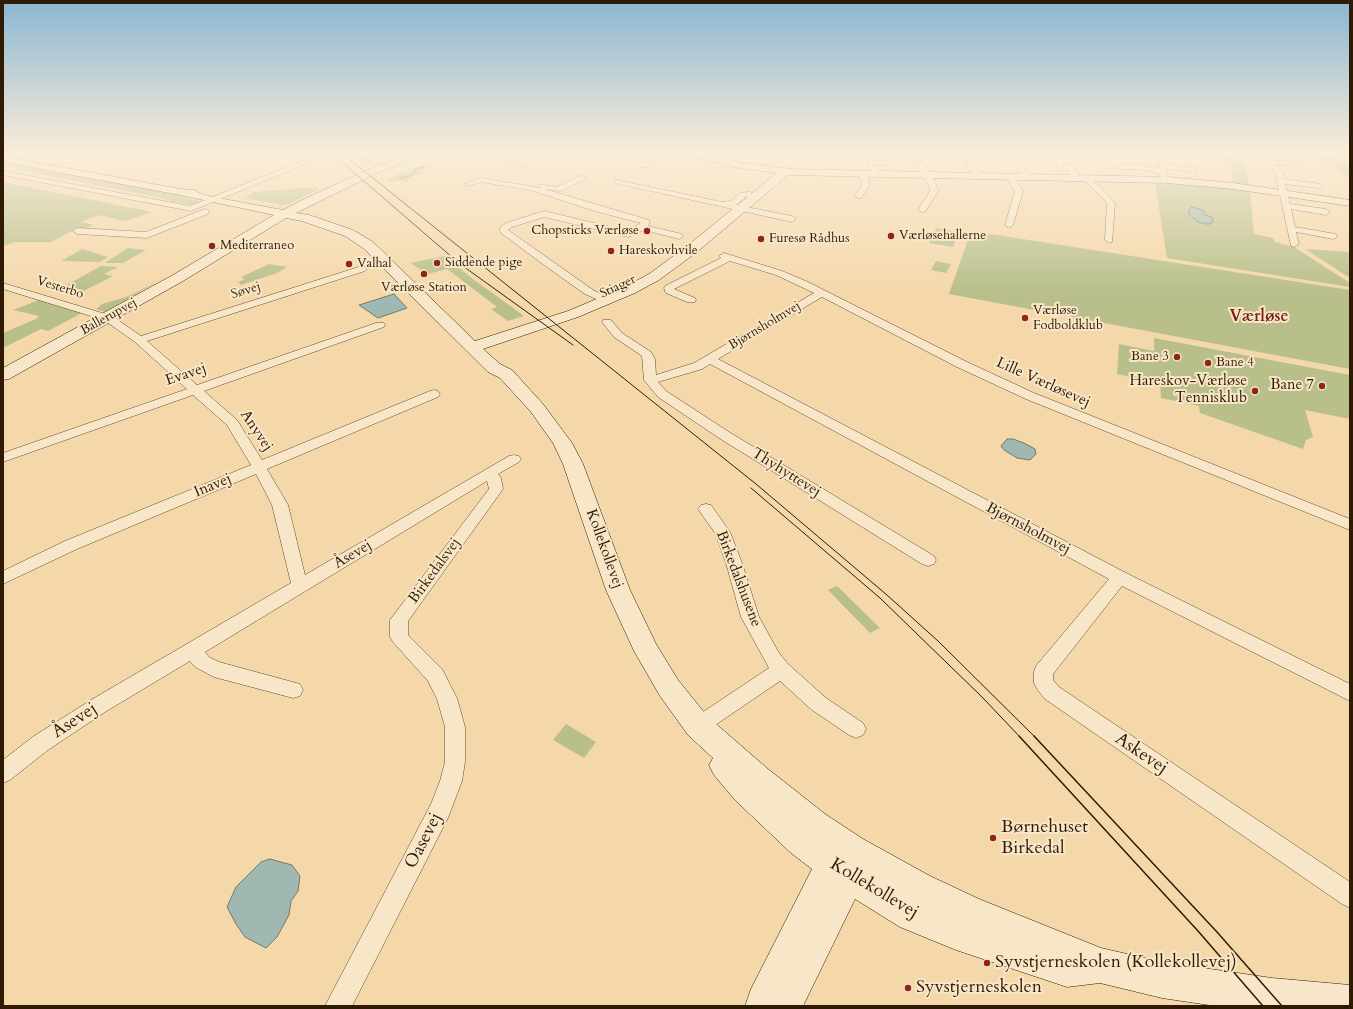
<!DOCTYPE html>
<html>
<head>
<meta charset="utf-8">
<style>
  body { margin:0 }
  #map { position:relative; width:1353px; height:1009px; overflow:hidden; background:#f5d8aa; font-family:Cardo,serif }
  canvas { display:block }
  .frame { position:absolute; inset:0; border:4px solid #2f1b03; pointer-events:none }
</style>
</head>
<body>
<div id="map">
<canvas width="1353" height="1009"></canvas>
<div class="frame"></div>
</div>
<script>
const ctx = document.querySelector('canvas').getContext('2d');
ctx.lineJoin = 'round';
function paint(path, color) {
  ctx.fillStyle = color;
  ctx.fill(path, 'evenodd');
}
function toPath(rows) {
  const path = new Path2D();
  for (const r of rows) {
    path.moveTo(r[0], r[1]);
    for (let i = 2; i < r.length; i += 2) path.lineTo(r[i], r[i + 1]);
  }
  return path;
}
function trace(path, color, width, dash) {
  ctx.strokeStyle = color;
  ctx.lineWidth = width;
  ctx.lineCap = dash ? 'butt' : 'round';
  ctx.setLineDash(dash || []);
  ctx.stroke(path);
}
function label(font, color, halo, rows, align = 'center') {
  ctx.font = font + ' Cardo,serif';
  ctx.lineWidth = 4;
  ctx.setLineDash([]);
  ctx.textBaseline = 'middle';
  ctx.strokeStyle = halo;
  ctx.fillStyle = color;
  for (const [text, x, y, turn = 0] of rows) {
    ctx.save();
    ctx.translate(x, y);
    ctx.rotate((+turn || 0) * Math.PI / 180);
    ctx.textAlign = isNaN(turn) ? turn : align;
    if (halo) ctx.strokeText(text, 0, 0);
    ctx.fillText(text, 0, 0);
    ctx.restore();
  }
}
paint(toPath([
  [347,151,358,151,362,156,370,158,375,163,366,168],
  [1210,151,1256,151,1245,152,1248,155,1230,154,1246,168,1249,186,1233,184,1232,167],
  [1263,151,1337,151,1341,153,1327,154,1350,164,1350,177,1312,155],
  [3,161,26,167,157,190,202,202,193,205,169,201,171,200,3,167],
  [429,162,439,163,422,170,424,172,409,178,407,183,400,181,383,182,402,172],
  [3,182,152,212,125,221,99,215,81,222,93,225,83,230,72,231,51,242,15,242,3,246],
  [1155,183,1207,186,1250,191,1254,234,1273,238,1275,242,1294,247,1350,283,1350,287,1167,258],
  [301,188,319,189,291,203,282,205,245,198,255,192],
  [936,228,959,232,953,247,929,243],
  [971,231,1350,290,1350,369,949,294],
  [128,248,146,250,123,263,105,263],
  [82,249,108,257,100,262,61,261],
  [1305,249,1350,252,1350,278],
  [445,256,469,276,524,316,508,321,491,309,497,307,447,269,428,274,410,263],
  [936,261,951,264,946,273,931,270],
  [269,264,287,267,277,273,241,285,238,282,245,279,241,277],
  [101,266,118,267,104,274,113,276,74,296,56,291],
  [160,280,105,312,96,309,102,304,129,296],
  [39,300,82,313,48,331,41,329,3,348,3,333,36,319,39,316,13,310],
  [1154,338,1350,375,1350,419,1305,410,1313,437,1306,440,1303,449,1200,413,1199,406,1161,398,1160,383,1117,374,1119,344,1154,351],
  [837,586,880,628,870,633,828,590],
  [566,724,596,742,584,758,553,740]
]), '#b8bf8b');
const water = toPath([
  [1191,207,1203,210,1204,214,1213,218,1213,222,1210,224,1206,224,1198,222,1189,214,1189,209,1191,207],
  [394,294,407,308,378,318,359,305,394,294],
  [1007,439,1013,439,1024,443,1035,449,1036,454,1030,460,1017,458,1004,450,1001,446,1007,439],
  [270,859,292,865,300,876,298,891,291,901,289,915,277,937,266,948,245,937,236,924,227,907,236,887,261,862,270,859]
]);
paint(water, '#9fb8b1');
trace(water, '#72796b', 1);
trace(toPath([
  [400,178,407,177,414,173,415,169,424,167]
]), '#72796b', 2);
const street = toPath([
  [306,151,319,151,323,153,325,156,191,211,3,175,3,171,190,206,317,155,306,151],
  [361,151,368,151,374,157,373,159,367,159,361,151],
  [457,151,471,151,524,163,528,165,524,167,457,151],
  [535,151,547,151,563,157,559,159,535,151],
  [659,151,669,151,646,167,640,167,640,163,659,151],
  [1161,151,1168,151,1167,164,1194,168,1198,170,1194,172,1166,169,1168,176,1164,178,1161,178,1159,173,1139,169,1119,169,1115,167,1119,165,1139,165,1159,168,1161,151],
  [1254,151,1258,152,1269,160,1300,162,1300,166,1297,166,1275,165,1283,171,1284,179,1321,184,1321,188,1318,188,1285,184,1290,204,1326,209,1330,212,1326,215,1291,209,1295,227,1336,234,1337,236,1336,238,1333,239,1296,232,1299,244,1294,247,1291,246,1275,172,1254,154,1252,153,1254,151],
  [1345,151,1350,151,1350,154,1346,152,1345,151],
  [868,160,885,161,889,163,885,165,876,165,880,174,876,176,872,174,867,162,868,160],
  [917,161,923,161,937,186,938,191,925,212,922,212,918,210,930,191,929,186,916,163,917,161],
  [966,162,972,162,982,176,981,178,975,178,965,164,966,162],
  [1015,163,1021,163,1032,177,1031,179,1025,179,1014,165,1015,163],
  [1064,164,1070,164,1082,178,1089,176,1115,203,1112,242,1109,243,1105,240,1107,203,1082,178,1076,180,1064,168,1064,164],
  [860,172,866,172,870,185,861,198,858,198,854,196,862,185,859,174,860,172],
  [1007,175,1013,175,1023,191,1013,225,1009,228,1005,225,1015,191,1006,177,1007,175],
  [580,176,583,176,587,178,561,191,544,189,649,220,650,222,648,226,682,234,683,236,679,239,644,230,628,237,544,217,512,227,508,230,593,290,611,299,612,301,607,304,585,294,544,265,501,233,499,229,506,223,544,211,627,231,641,223,598,212,530,190,481,182,468,186,464,184,481,178,540,188,540,185,543,185,557,187,580,176],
  [616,180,722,202,731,201,740,193,748,192,751,192,751,196,746,197,736,205,792,216,796,219,792,222,619,184,615,182,616,180],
  [205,209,208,210,209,212,208,214,147,238,77,234,73,231,77,228,146,232,205,209],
  [724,253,782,271,808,282,965,361,1034,393,1350,519,1350,530,1026,399,957,367,822,297,718,359,1126,573,1350,684,1350,701,1122,586,1053,674,1053,680,1059,687,1350,882,1350,908,1342,904,1045,699,1037,689,1034,683,1034,672,1036,666,1109,579,710,364,702,369,658,382,666,391,729,432,934,556,936,560,934,564,928,566,922,564,719,438,658,397,644,380,642,356,614,337,602,322,603,320,611,320,622,333,651,352,655,359,656,375,694,363,814,293,776,275,730,261,674,289,695,298,696,300,695,302,687,302,666,293,665,291,664,288,665,286,721,258,719,256,724,253],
  [362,266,365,267,367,269,365,271,147,341,197,385,376,323,384,323,385,325,384,327,204,391,237,420,262,460,430,391,434,390,438,391,440,394,438,397,267,469,288,505,305,575,509,456,514,455,519,456,521,459,519,462,498,474,501,478,503,489,408,621,408,635,442,669,457,698,465,727,465,762,462,781,448,818,352,1006,325,1006,431,804,440,781,445,762,445,727,437,699,428,681,393,642,390,637,390,620,489,489,487,481,205,652,209,657,219,662,300,684,303,690,300,696,293,698,214,677,195,667,190,661,105,712,48,750,10,780,3,783,3,760,34,736,91,700,291,583,272,505,256,474,77,549,3,584,3,571,65,541,251,465,227,425,193,395,3,462,3,453,187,389,135,342,104,320,3,289,3,283,112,316,141,336,362,266],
  [706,504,711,505,730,532,742,563,759,617,779,653,788,664,826,698,863,723,866,729,863,735,856,738,849,735,812,710,780,681,705,732,698,735,691,732,688,726,691,720,769,668,741,617,726,563,715,533,698,509,701,505,706,504]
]);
const secondary = toPath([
  [418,151,433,151,375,174,296,213,309,215,353,230,373,242,475,341,568,311,625,287,649,274,687,246,777,173,739,168,674,153,672,151,692,151,739,162,791,169,1167,177,1233,183,1350,200,1350,206,1233,189,1167,183,788,175,697,252,659,280,635,293,578,317,483,349,500,364,512,370,543,404,572,443,583,464,630,590,656,644,678,680,708,717,768,769,825,814,863,839,930,876,979,899,1101,948,1162,962,1272,978,1350,985,1350,1006,1216,1006,1162,998,1100,983,1067,987,956,950,900,927,855,899,803,1006,745,1006,751,989,812,869,791,853,735,800,714,775,709,765,713,758,688,735,660,696,634,651,606,590,563,464,553,443,531,412,500,378,488,372,363,248,345,236,302,221,286,218,183,281,9,379,3,380,3,368,173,275,274,215,180,195,3,162,3,156,180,189,193,190,197,191,198,193,213,197,283,210,300,201,367,170,418,151]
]);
trace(street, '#604a2d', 1);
trace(secondary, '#2f1b03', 1);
paint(street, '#f8e6c8');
paint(secondary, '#f8e6c8');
trace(toPath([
  [329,151,460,264,573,345],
  [339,151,756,484,887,595,938,641,1035,737],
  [751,488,880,598,982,697,1020,737]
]), '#2f1b03', 1);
trace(toPath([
  [1019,736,1198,931,1263,1006],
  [1034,736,1217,932,1282,1006]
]), '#2f1b03', 1.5);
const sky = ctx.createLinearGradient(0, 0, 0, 293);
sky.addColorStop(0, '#8bb6d2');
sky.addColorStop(0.52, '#faedd9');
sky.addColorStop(1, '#faedd900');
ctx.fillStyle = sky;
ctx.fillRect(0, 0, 1353, 293);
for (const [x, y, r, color] of [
  [647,231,4,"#8f2418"],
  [891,236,4,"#8f2418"],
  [761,239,4,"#8f2418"],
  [212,246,4,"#8f2418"],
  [611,251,4,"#8f2418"],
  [437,263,4,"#8f2418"],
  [349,264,4,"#8f2418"],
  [424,274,4,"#8f2418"],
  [1025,318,4,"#8f2418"],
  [1177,357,4,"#8f2418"],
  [1208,363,4,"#8f2418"],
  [1322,386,4,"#8f2418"],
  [1255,391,4,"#8f2418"],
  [993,838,4,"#8f2418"],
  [987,963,4,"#8f2418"],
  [908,988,4,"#8f2418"]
]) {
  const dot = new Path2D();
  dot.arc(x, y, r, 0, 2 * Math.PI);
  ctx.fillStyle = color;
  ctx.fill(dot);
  trace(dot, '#f8e6c8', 1.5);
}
label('13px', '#2f1b03', '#f8e6c8', [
  ["Chopsticks Værløse",639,231,"right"],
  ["Værløsehallerne",899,236],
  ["Furesø Rådhus",769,239],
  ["Mediterraneo",220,246],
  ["Hareskovhvile",619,251],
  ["Siddende pige",445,263],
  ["Valhal",357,264],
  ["Værløse Station",424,288,"center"],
  ["Værløse",1033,311],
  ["Fodboldklub",1033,326],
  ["Bane 3",1169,357,"right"],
  ["Bane 4",1216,363]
], 'left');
label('13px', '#2f1b03', '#f8e6c8', [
  ["Stiager",618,287,-25],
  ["Vesterbo",60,288,17],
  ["Søvej",246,291,-17],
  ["Ballerupvej",109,317,-29],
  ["Bjørnsholmvej",765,326,-31]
]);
label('15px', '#2f1b03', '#f8e6c8', [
  ["Evavej",186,375,-19],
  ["Lille Værløsevej",1043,383,24],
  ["Anyvej",256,431,56],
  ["Thyhyttevej",786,473,32],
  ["Inavej",213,486,-23],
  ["Bjørnsholmvej",1028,529,28],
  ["Kollekollevej",604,549,70],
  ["Åsevej",353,555,-31],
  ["Birkedalsvej",435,571,-54],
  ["Birkedalshusene",738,579,69]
]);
label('15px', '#2f1b03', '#f8e6c8', [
  ["Hareskov-Værløse",1247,382],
  ["Tennisklub",1247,399],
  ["Bane 7",1314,386]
], 'right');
label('bold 16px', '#7a1f14', '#f8e6c8', [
  ["Værløse",1259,317]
]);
label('18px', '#2f1b03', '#f8e6c8', [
  ["Åsevej",75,721,-33],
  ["Askevej",1141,754,34],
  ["Oasevej",424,841,-63],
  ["Kollekollevej",874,889,31]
]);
label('18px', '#2f1b03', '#f8e6c8', [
  ["Børnehuset",1001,828],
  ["Birkedal",1001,849],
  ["Syvstjerneskolen (Kollekollevej)",995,963],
  ["Syvstjerneskolen",916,988]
], 'left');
</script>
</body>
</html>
